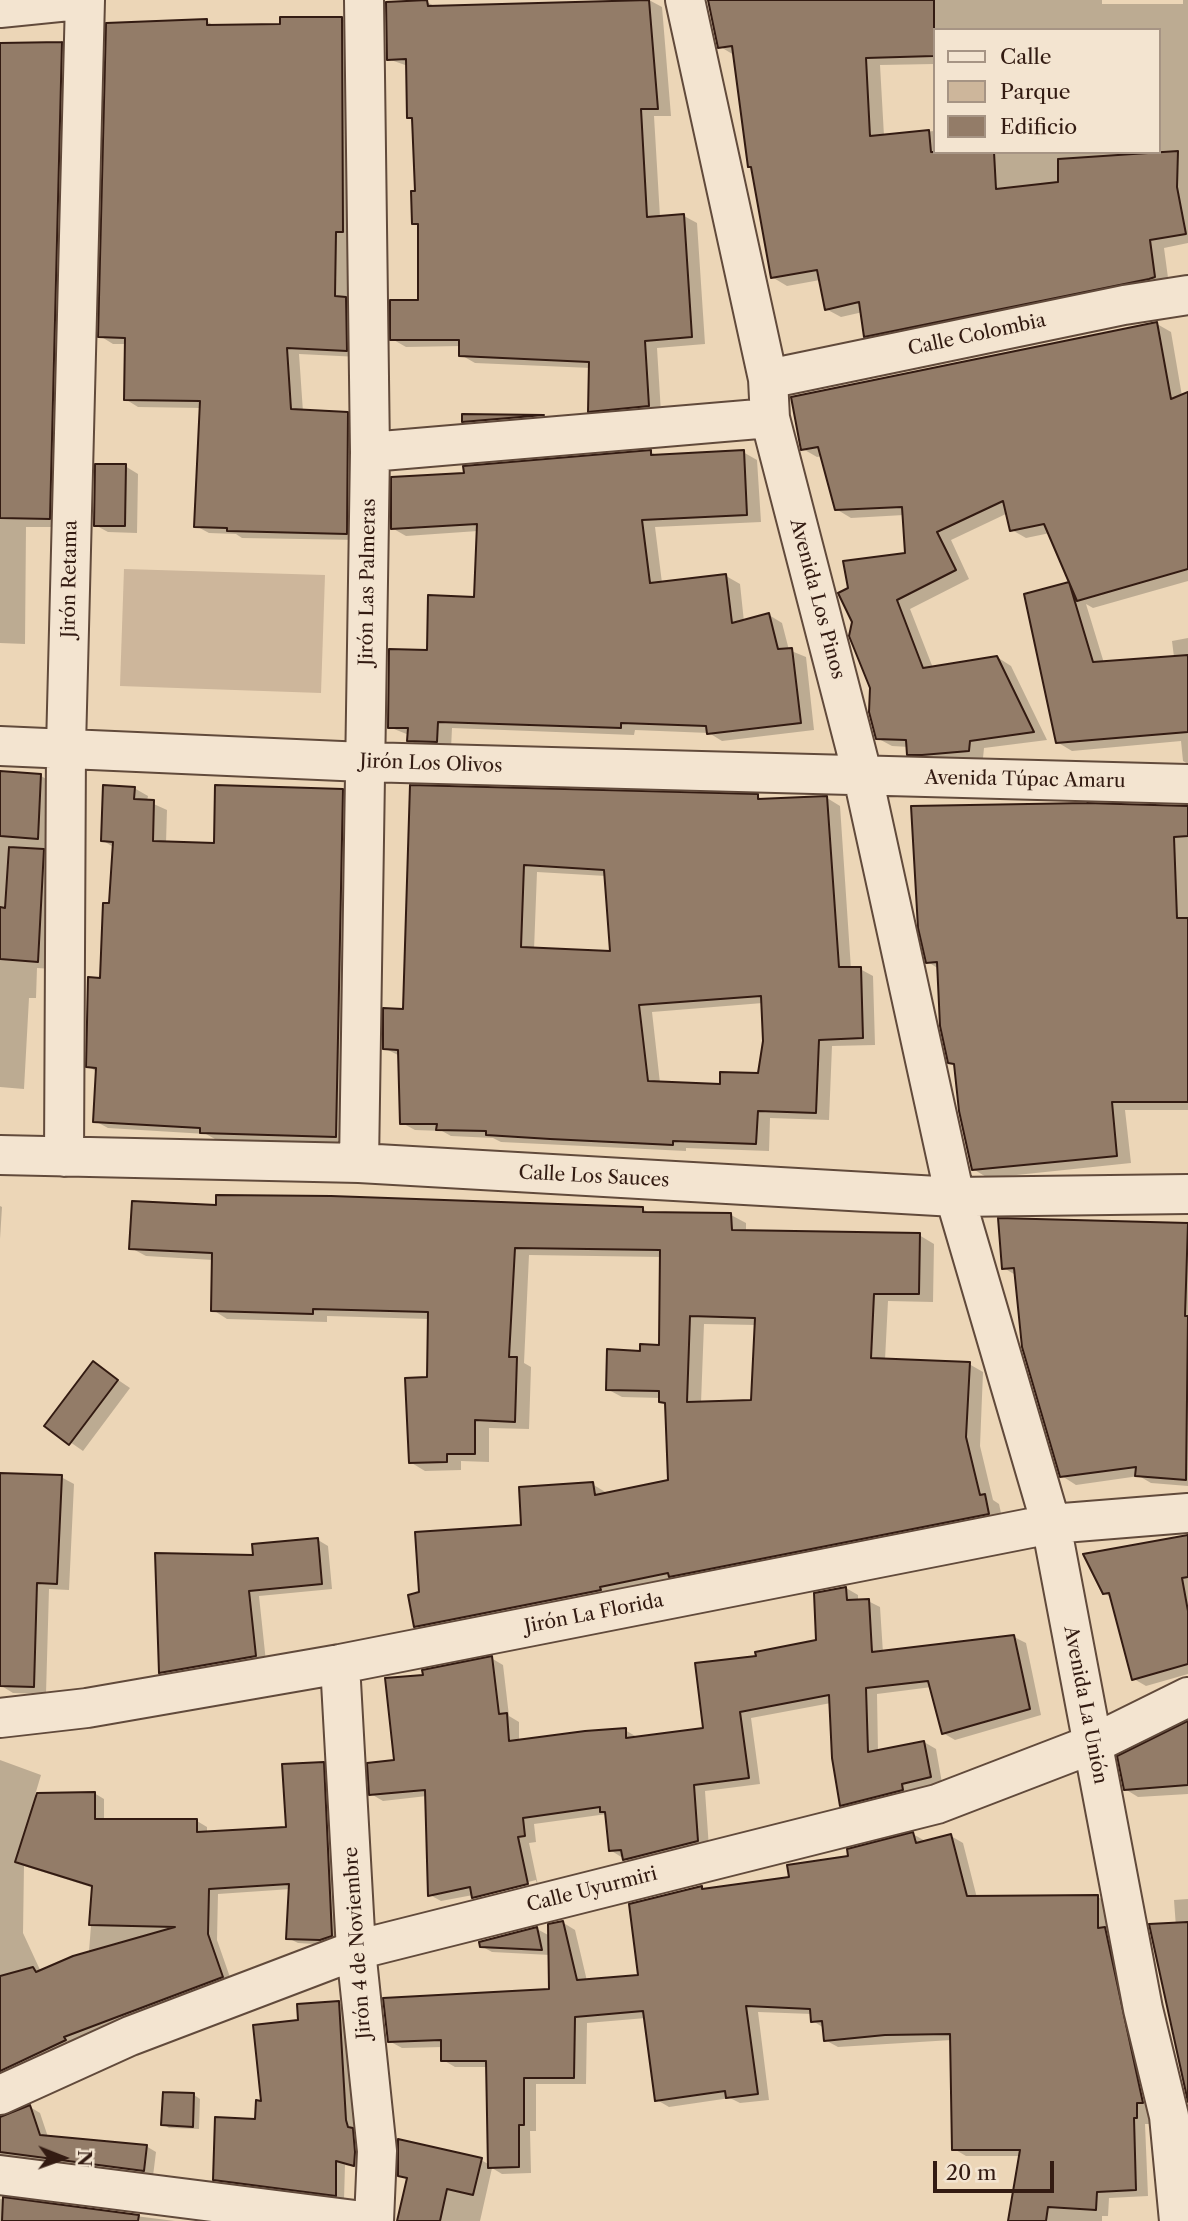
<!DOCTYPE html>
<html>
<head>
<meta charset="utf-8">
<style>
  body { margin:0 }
  #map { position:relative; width:1188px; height:2221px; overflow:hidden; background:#ecd6b7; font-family:"Libre Caslon Text",serif }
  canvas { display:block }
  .legend { position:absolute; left:933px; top:28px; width:228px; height:126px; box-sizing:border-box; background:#f3e4d0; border:2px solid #a69484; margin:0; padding:9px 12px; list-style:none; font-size:21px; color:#331b12 }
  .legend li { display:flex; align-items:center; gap:14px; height:35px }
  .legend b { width:35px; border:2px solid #a69484 }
  .north { position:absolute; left:28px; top:2123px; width:70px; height:70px; -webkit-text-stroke:5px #f3e4d0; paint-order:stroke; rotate:91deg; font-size:19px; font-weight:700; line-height:28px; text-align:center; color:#331b12 }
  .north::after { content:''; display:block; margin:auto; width:24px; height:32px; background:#331b12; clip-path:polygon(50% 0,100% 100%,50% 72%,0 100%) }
  .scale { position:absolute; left:933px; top:2161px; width:121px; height:32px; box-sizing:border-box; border:4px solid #331b12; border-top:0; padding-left:9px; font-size:21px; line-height:24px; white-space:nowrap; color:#331b12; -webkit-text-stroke:5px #f3e4d0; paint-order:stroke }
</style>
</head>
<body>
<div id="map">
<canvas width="1188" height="2221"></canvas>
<ul class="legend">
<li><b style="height:9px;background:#f3e4d0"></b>Calle</li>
<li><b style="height:19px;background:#cdb69b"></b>Parque</li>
<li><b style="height:19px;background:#937c68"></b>Edificio</li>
</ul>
<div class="north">N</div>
<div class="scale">20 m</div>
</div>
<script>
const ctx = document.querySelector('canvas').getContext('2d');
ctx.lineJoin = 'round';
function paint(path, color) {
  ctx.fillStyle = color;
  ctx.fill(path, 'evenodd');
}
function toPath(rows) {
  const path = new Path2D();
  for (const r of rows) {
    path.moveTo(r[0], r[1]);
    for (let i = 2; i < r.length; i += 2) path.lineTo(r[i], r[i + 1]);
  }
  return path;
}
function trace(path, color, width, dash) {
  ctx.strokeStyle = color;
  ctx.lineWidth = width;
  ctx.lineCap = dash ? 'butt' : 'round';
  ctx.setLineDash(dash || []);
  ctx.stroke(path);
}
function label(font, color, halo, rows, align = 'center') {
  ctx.font = font + ' "Libre Caslon Text",serif';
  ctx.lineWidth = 5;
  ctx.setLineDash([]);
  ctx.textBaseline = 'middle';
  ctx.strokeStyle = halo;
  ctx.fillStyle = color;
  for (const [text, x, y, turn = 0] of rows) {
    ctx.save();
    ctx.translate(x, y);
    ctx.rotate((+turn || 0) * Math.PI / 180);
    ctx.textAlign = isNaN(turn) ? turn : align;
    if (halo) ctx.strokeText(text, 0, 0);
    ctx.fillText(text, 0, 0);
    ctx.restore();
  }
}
paint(toPath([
  [124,569,325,575,321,693,120,686]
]), '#cdb69b');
paint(toPath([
  [649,0,662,7,671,116,654,116,660,217,684,216,697,223,705,344,657,348,661,413,603,418,589,411,591,368,475,363,461,355,461,346,406,347,392,339,420,302,419,226,414,223,416,192,414,120,408,117,408,66,388,59,427,2,436,7],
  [711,0,1102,0,1102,4,1183,4,1183,0,1188,0,1188,243,1164,248,1169,285,880,344,866,336,863,312,841,317,826,309,820,280,787,286,772,277,734,55,719,46],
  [934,30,1158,30,1158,152,934,152,934,131,884,136,880,65,934,64],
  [342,19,355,26,348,300,358,306,359,357,299,354,303,412,347,414,360,421,359,540,242,538,236,534,209,533,196,526,201,408,138,407,125,399,126,344,113,344,100,336,206,21,217,27,282,26],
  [62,44,77,53,65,527,26,527,25,644,0,643,0,45],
  [1157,324,1171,332,1182,396,1188,394,1188,581,1093,608,1086,604,1104,663,1174,657,1172,641,1188,638,1188,764,1183,761,1181,741,1072,751,1057,742,1068,584,1073,586,1050,533,1026,538,1012,530,1008,513,951,540,969,579,910,609,933,668,997,657,1011,666,1047,740,984,748,983,758,923,762,909,754,909,747,892,746,877,738,871,712,907,555,904,515,851,518,836,509,822,456,817,457,803,449],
  [463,416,543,417,552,422,476,429,464,421],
  [651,452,658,456,743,452,757,460,761,522,655,527,662,583,726,576,740,584,744,622,769,615,782,623,789,650,806,657,814,730,722,741,709,733,635,730,634,735,452,728,451,749,423,748,409,740,409,735,389,727,428,652,476,599,478,531,406,536,392,528,465,475],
  [125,466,138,474,137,533,108,532,95,525],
  [0,773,41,776,55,784,53,969,37,968,36,998,29,998,24,1089,0,1087],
  [412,787,757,796,765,801,827,798,840,806,851,969,860,969,873,976,875,1045,832,1046,829,1120,770,1118,769,1151,686,1148,686,1151,501,1142,493,1138,451,1136,442,1131,415,1130,402,1123,400,1056,384,1048,405,1011],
  [537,872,606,876,612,953,534,950],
  [763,1003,765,1041,759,1075,721,1085,660,1083,652,1012],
  [134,788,148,796,147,801,167,810,166,843,215,845,342,791,356,799,349,1144,215,1139,206,1134,108,1128,95,1121,97,1072,88,1066,111,905,115,848,102,840],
  [1188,808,1188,1110,1125,1110,1131,1163,988,1178,973,1169,956,1066,950,1062,939,969,928,962],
  [0,1206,2,1207,0,1239],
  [217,1207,643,1209,651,1214,731,1215,746,1223,746,1232,919,1235,934,1244,933,1302,888,1301,885,1360,969,1364,983,1372,980,1446,993,1500,999,1504,1003,1522,430,1634,415,1626,421,1594,523,1527,592,1484,607,1493,669,1481,667,1405,661,1398,622,1397,607,1389,642,1352,661,1347,662,1257,529,1255,524,1363,531,1367,529,1429,489,1428,489,1462,461,1461,461,1470,425,1471,410,1462,428,1379,429,1319,327,1316,327,1322,227,1319,213,1310,213,1260,146,1256,131,1248],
  [704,1324,756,1325,753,1402,701,1403],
  [1000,1220,1188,1224,1188,1486,1151,1483,1139,1476,1076,1485,1062,1476,1017,1276,1004,1268],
  [93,1363,130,1388,83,1451,47,1426],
  [61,1477,74,1484,69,1590,49,1589,46,1694,13,1693,0,1685,0,1489],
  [1188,1537,1188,1674,1146,1686,1134,1679,1112,1598,1104,1593],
  [318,1540,328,1546,332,1589,259,1596,266,1662,171,1678,161,1672,255,1557],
  [846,1588,858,1595,858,1601,868,1601,880,1607,883,1653,1014,1637,1026,1643,1041,1715,955,1740,943,1733,932,1687,877,1694,878,1752,924,1742,936,1749,942,1783,853,1812,841,1805,831,1703,751,1718,760,1784,705,1791,709,1848,636,1866,610,1850,607,1814,534,1824,536,1842,529,1843,539,1890,485,1904,473,1895,441,1901,430,1895,427,1796,383,1801,371,1794,395,1762,425,1676,491,1658,503,1665,509,1716,519,1722,519,1742,625,1730,637,1737,705,1730,758,1658,818,1641],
  [536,1880,537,1884,481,1898,481,1894],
  [1188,1723,1188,1794,1138,1797,1125,1789],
  [0,1760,41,1775,35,1795,94,1793,104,1799,104,1821,197,1821,207,1827,207,1833,288,1828,323,1764,333,1769,341,1941,331,1945,298,1943,288,1938,291,1889,218,1894,217,1940,232,1983,0,2081],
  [24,1866,94,1888,89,1951,41,1972,23,1933],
  [913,1834,925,1841,951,1836,963,1843,977,1898,1098,1897,1110,1904,1149,2108,1149,2124,1145,2124,1148,2196,1109,2198,1108,2216,1102,2216,1102,2221,1010,2221,1020,2156,966,2156,954,2149,952,2040,838,2047,825,2040,824,2028,813,2021,812,2014,758,2012,769,2100,740,2103,730,2098,669,2107,657,2100,646,2018,587,2023,586,2084,536,2084,536,2131,530,2131,531,2173,502,2174,492,2168,480,2221,398,2221,408,2180,400,2175,481,2160,490,2165,488,2067,455,2067,443,2060,443,2047,402,2048,389,2041,550,1990,550,1955,492,1952,481,1946,537,1929,550,1936,562,1922,575,1930,587,1981,640,1977,701,1888,706,1890,791,1879],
  [1188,1899,1188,2093,1174,1900],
  [339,2003,348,2008,363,2169,345,2165,344,2200,223,2184,214,2179,257,2121,263,2102],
  [164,2093,194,2095,200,2099,199,2129,169,2128,163,2124],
  [30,2107,40,2113,48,2137,146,2146,156,2152,153,2176,0,2158,0,2118],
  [0,2199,175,2221,0,2221]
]), '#0003');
const building = toPath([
  [427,0,428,6,649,0,658,109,641,109,647,217,684,214,692,337,645,341,649,406,588,412,589,362,459,356,459,340,390,340,390,300,418,300,418,224,412,224,411,191,415,191,412,118,407,118,406,59,387,60,386,2,427,0],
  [708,0,934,0,934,56,866,58,870,136,929,130,931,152,994,152,996,189,1058,182,1058,159,1178,151,1177,187,1186,234,1150,240,1155,277,1149,279,864,337,859,302,825,310,817,270,771,278,751,167,748,167,732,46,718,48,708,0],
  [280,17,342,17,343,232,336,232,335,296,346,297,347,351,287,348,291,409,348,412,347,534,227,531,227,528,194,527,200,401,124,400,125,338,98,337,106,23,207,19,207,25,280,24,280,17],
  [62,42,50,519,0,518,0,43,62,42],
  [1157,322,1171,399,1188,392,1188,569,1077,601,1044,524,1010,531,1003,501,937,532,956,570,897,600,923,668,997,656,1034,732,970,741,969,751,922,755,907,755,906,740,876,739,869,712,870,688,849,636,852,622,838,593,848,588,843,561,905,553,902,507,835,510,818,447,801,450,791,397,1157,322],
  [462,414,544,415,462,422,462,414],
  [651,450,651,455,744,450,747,515,642,520,650,583,726,574,732,623,769,613,778,649,792,648,801,723,707,734,706,726,621,723,621,728,438,722,437,742,407,741,408,728,388,728,389,649,427,650,428,595,474,597,477,524,391,529,391,477,464,473,463,466,651,450],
  [95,464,126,464,125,526,94,526,95,464],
  [1069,582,1093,662,1188,655,1188,732,1056,743,1024,594,1069,582],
  [0,771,41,774,38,839,0,836,0,771],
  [103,785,135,787,134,799,154,800,153,841,214,843,215,785,343,789,336,1137,200,1133,200,1128,93,1122,96,1068,86,1067,88,977,100,978,103,903,109,903,113,842,101,841,103,785],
  [410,785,758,794,758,799,827,796,839,967,861,967,863,1038,819,1040,816,1113,758,1111,756,1144,673,1141,673,1145,550,1139,486,1135,486,1131,436,1130,437,1124,400,1124,398,1050,383,1049,383,1008,403,1009,410,785],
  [524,865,604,870,610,951,521,947,524,865],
  [761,996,763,1041,758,1073,720,1072,720,1084,648,1081,639,1005,761,996],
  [1087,803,1188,806,1188,836,1174,837,1177,918,1188,918,1188,1102,1112,1102,1117,1156,972,1170,959,1111,954,1064,948,1063,940,1026,937,962,926,963,918,928,911,806,1087,803],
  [9,847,44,849,38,962,0,959,0,907,5,908,9,847],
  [216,1195,331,1196,643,1207,643,1212,731,1213,732,1230,920,1233,919,1294,874,1294,871,1358,970,1362,966,1437,980,1495,985,1494,989,1514,669,1577,668,1573,600,1587,601,1590,414,1627,408,1595,419,1592,415,1532,521,1525,519,1487,593,1482,595,1495,668,1480,665,1403,659,1402,659,1391,606,1390,607,1349,640,1351,640,1344,659,1345,660,1250,515,1248,509,1357,517,1357,515,1422,475,1420,475,1454,447,1454,447,1462,409,1463,405,1378,427,1377,428,1312,313,1309,313,1314,211,1311,212,1253,129,1249,132,1201,216,1205,216,1195],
  [690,1316,755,1318,751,1400,687,1402,690,1316],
  [998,1218,1188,1223,1185,1316,1188,1316,1186,1480,1135,1476,1136,1467,1060,1477,1022,1347,1014,1268,1002,1269,998,1218],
  [93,1361,118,1380,69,1445,44,1426,93,1361],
  [0,1473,62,1475,57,1584,37,1583,34,1687,0,1686,0,1473],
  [1188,1535,1188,1577,1182,1578,1188,1611,1188,1664,1132,1680,1109,1593,1103,1594,1083,1554,1188,1535],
  [318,1538,322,1584,249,1591,256,1656,159,1673,155,1553,253,1555,252,1544,318,1538],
  [846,1587,847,1600,869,1599,872,1652,1014,1635,1030,1709,942,1734,928,1681,866,1688,868,1752,924,1741,931,1777,902,1784,903,1790,840,1806,832,1758,829,1695,740,1712,749,1778,694,1785,698,1841,623,1860,621,1850,609,1851,605,1812,600,1812,600,1807,523,1818,525,1836,518,1837,528,1884,472,1898,470,1887,428,1896,425,1790,369,1795,367,1763,394,1760,385,1678,423,1675,422,1670,492,1656,499,1714,507,1713,509,1741,585,1731,626,1728,626,1738,703,1728,695,1663,756,1656,755,1652,816,1640,814,1593,846,1587],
  [1188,1721,1188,1785,1124,1790,1117,1756,1188,1721],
  [324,1762,332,1936,320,1940,286,1939,289,1884,209,1889,208,1934,223,1977,64,2037,66,2040,0,2071,0,1976,33,1967,36,1972,73,1956,175,1927,89,1925,92,1886,15,1862,37,1793,95,1792,95,1819,197,1819,197,1832,286,1827,282,1764,324,1762],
  [913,1832,916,1843,951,1834,967,1896,1098,1895,1098,1928,1105,1927,1143,2103,1137,2103,1137,2118,1134,2118,1136,2190,1097,2192,1096,2210,1048,2207,1046,2221,1008,2221,1020,2150,952,2150,950,2034,885,2035,824,2041,822,2021,811,2022,810,2009,746,2006,758,2094,726,2098,725,2091,655,2101,643,2011,575,2017,574,2078,524,2078,524,2125,519,2125,519,2167,488,2168,486,2061,441,2061,441,2040,388,2042,383,1998,549,1989,548,1924,563,1921,577,1980,638,1975,629,1904,702,1886,702,1889,789,1877,787,1865,848,1856,847,1849,913,1832],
  [1188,1922,1188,2102,1149,1924,1188,1922],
  [537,1927,542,1950,480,1947,479,1942,537,1927],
  [339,2001,346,2120,348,2127,353,2128,355,2152,354,2166,336,2161,336,2196,213,2180,215,2117,255,2119,256,2100,261,2101,253,2025,298,2020,297,2004,339,2001],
  [163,2092,194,2093,193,2127,161,2125,163,2092],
  [30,2105,40,2135,147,2145,144,2171,0,2152,0,2117,30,2105],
  [398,2139,482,2158,473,2195,447,2189,440,2221,397,2221,407,2178,398,2176,398,2139],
  [3,2197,139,2215,138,2221,2,2221,3,2197]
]);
paint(building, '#937c68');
trace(building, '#331b12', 2);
const minor = toPath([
  [685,0,768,379,770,418,863,777,955,1197,1051,1524,1143,2009,1169,2116,1179,2221],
  [0,8,79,0],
  [768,379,1124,305,1188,295],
  [370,452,770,418],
  [0,746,364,762,1188,784],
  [0,1155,359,1163,955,1197,1188,1194],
  [64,1157,66,747,85,0],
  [359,1163,370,452,364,0],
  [340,1664,356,1950,377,2151,374,2221],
  [0,1718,87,1708,340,1664,1051,1524,1188,1513],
  [0,2095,130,2036,356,1950,937,1804,1093,1744,1188,1697],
  [0,2175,363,2221]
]);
trace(minor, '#614a3b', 42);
trace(minor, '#f3e4d0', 38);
label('19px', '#331b12', '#f3e4d0', [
  ["Calle Colombia",977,335,-12],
  ["Jirón Retama",70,579,-89],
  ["Jirón Las Palmeras",368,582,-89],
  ["Avenida Los Pinos",817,599,75],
  ["Jirón Los Olivos",431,764,2],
  ["Avenida Túpac Amaru",1025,780,1],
  ["Calle Los Sauces",594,1177,3],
  ["Jirón La Florida",594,1614,-11],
  ["Avenida La Unión",1085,1705,79],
  ["Calle Uyurmiri",592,1890,-14],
  ["Jirón 4 de Noviembre",358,1943,-94]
]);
</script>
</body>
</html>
